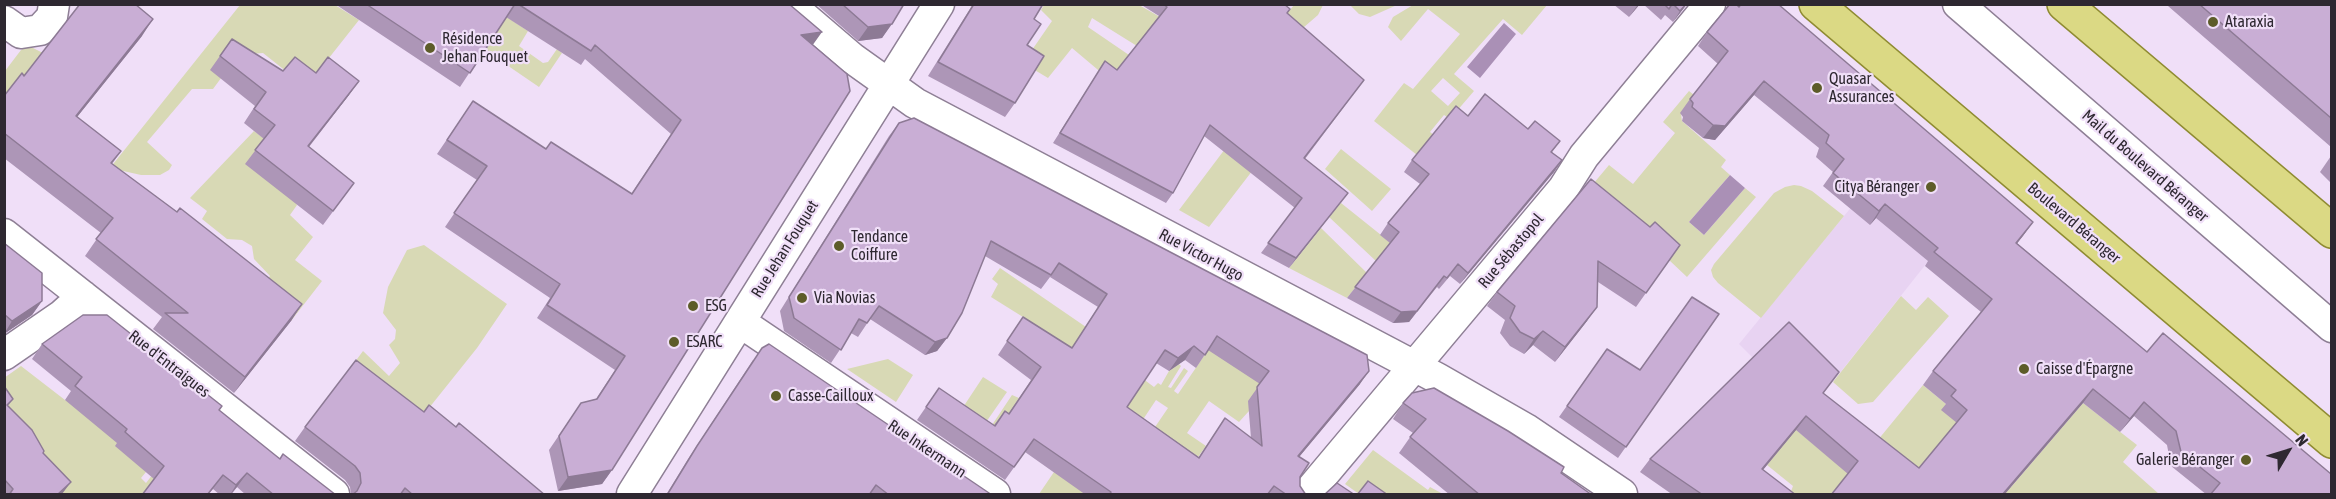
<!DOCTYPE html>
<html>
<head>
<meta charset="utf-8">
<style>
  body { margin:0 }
  #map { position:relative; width:2336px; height:499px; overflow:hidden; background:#f0dff8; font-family:"Asap Condensed",sans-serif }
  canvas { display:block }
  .frame { position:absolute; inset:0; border:6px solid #2e2831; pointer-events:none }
  .north { position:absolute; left:2258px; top:421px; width:60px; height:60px; -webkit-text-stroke:4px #f0dff8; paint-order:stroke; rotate:52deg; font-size:16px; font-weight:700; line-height:24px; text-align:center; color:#2e2831 }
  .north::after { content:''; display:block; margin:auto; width:21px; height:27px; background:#2e2831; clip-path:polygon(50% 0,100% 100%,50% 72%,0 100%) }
</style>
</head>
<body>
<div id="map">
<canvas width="2336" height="499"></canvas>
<div class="frame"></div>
<div class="north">N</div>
</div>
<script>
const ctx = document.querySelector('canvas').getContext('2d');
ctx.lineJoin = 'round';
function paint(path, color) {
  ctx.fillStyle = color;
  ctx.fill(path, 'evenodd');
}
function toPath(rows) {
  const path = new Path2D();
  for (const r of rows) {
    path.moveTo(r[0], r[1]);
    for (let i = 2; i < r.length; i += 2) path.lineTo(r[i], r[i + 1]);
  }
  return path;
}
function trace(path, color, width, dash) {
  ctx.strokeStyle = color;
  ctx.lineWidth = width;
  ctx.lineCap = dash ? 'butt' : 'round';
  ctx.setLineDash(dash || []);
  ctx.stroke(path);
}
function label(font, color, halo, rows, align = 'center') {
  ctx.font = font + ' "Asap Condensed",sans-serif';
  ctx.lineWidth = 4.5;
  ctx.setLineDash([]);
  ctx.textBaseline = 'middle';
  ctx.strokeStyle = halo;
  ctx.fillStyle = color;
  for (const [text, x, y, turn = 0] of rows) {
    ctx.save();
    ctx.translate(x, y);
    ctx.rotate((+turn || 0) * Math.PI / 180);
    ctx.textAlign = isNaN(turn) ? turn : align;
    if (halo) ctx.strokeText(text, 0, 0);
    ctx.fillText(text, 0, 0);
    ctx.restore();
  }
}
paint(toPath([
  [1908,138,1930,259,1808,413,1739,344]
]), '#e8d3f2');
paint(toPath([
  [240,5,335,5,359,20,306,87,263,53,238,55,213,89,192,89,147,142,172,165,169,170,160,175,141,175,110,168],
  [1044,5,1139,5,1160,17,1137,46,1092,18,1088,27,1129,55,1110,80,1072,48,1048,78,1023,63,1052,21,1041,10],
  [1294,5,1323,5,1318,15,1296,34,1277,26],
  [1350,5,1351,4,1397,5,1370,17,1359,14],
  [1413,5,1547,5,1522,35,1503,19,1454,74,1474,91,1450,119,1444,115,1430,132,1457,153,1441,174,1374,121,1404,83,1413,89,1460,34,1428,9,1401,41,1388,27,1393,17],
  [1443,78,1460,93,1448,106,1431,91],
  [501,13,528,31,519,46,543,63,548,62,557,49,562,53,539,87,479,46],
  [29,46,43,53,13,92,5,97,5,71,21,50],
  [1689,91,1694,95,1681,114,1682,121,1726,160,1721,167,1730,175,1689,222,1704,235,1745,188,1756,197,1687,277,1669,260,1583,196,1609,165,1633,184,1675,133,1663,122],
  [254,131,265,139,297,205,290,215,313,237,295,260,322,281,291,321,257,294,270,276,254,259,252,246,242,240,227,239,202,219,207,211,190,198],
  [1228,145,1256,166,1209,227,1179,210],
  [1341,149,1391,189,1372,211,1325,169],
  [1794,185,1801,186,1812,191,1844,216,1761,318,1718,283,1713,277,1711,270,1714,264,1774,193,1785,187],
  [1341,203,1391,243,1377,262,1329,217],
  [1321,228,1367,273,1347,298,1289,268],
  [424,245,507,304,477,348,405,438,346,374,363,351,389,376,400,363,389,345,395,339,396,330,383,313,388,287,407,250],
  [1000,268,1086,327,1063,361,1014,330,1023,317,991,297,998,284,992,279],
  [1901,296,1916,310,1928,297,1949,316,1873,402,1858,404,1833,382],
  [1208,350,1282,358,1249,411,1239,422,1209,401,1187,433,1206,446,1190,468,1127,468,1168,408,1156,400,1136,430,1118,416,1142,378,1154,387,1158,383,1161,385,1169,371,1179,364,1181,366,1168,387,1171,388,1184,368,1188,371,1174,391,1178,394],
  [888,359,913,375,896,402,847,369],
  [21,366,65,400,114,416,146,472,141,478,146,483,160,465,198,494,62,494,5,436,4,378],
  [983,377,1007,392,966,451,944,436],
  [1923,385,1946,404,1997,456,1988,468,2011,487,2083,403,2137,445,2123,462,2159,494,1790,494,1793,486,1767,465,1795,429,1850,474],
  [1012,395,1019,398,1000,427,975,457,972,455],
  [1373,450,1428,490,1430,487,1443,494,1359,494,1345,484],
  [1025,451,1086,494,1039,494,1054,472]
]), '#d8d9b5');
paint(toPath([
  [1504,23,1516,34,1480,78,1467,67],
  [1730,175,1745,188,1704,235,1689,222]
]), '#aa90b6');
const street = toPath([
  [789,4,852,58,915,103,1437,378,1526,429,1622,494],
  [1958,4,2332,327],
  [4,21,21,33,40,30,52,17,54,4],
  [4,234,334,494],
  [740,322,995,494],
  [4,355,62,315,83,296],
  [632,494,939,4],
  [1307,494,1563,189,1584,156,1710,4]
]);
const primary = toPath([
  [1816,4,2332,441],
  [2064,4,2332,231]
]);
trace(street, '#8e7f95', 33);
trace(primary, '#8f8b32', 36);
trace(street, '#fff', 30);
trace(primary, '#dbd984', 33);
paint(toPath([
  [335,4,789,4,813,45,612,470,602,484,558,491,549,450,581,403,596,399,615,370,537,318,550,298,445,227,477,180,437,154,473,101,546,149,631,194,671,134,585,59,581,65,506,17,460,87],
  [816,4,904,4,882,38,858,41],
  [973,4,1043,4,1034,19,1015,103,1005,117,928,76],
  [1140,4,1284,4,1287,13,1364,80,1305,159,1348,193,1289,268,1261,253,1295,208,1204,136,1173,193,1166,203,1053,143,1105,61,1117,70,1159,16],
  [1613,4,1640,4,1629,17],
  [1643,4,1687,4,1673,22,1665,15,1661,20],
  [2169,4,2331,4,2331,147,2168,6],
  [1707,32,2033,222,2017,243,2147,352,2331,495,2207,495,2171,466,2167,445,2134,416,2120,432,2083,403,2004,495,1831,495,1848,474,1796,430,1763,470,1796,495,1673,495,1640,472,1650,459,1823,394,1919,468,1957,423,1941,410,1946,404,1923,385,1933,371,1981,312,1925,266,1928,261,1876,218,1870,225,1823,186,1833,172,1816,157,1819,148,1754,95,1715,140,1703,138,1682,121,1683,117,1680,113,1690,99,1718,64,1698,46],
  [142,36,77,117,121,151,112,164,302,304,291,321,234,393,153,329,162,317,85,256,101,233,4,158,4,96,24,76],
  [232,39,283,71,316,73,349,95,309,147,354,183,323,225,245,164,264,139,244,123,255,106,210,70],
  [1468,116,1528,129,1560,141,1552,152,1562,160,1554,172,1460,284,1450,276,1439,289,1437,287,1409,322,1393,323,1347,298,1390,243,1380,235,1388,223,1420,184,1404,172,1412,160],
  [899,123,1360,384,1299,457,1300,486,1306,495,1086,495,1025,452,1005,480,917,420,939,388,994,425,1005,411,1009,413,1031,380,998,355,1023,317,1072,348,1098,307,1050,277,1041,289,985,256,947,338,937,351,925,355,870,319,858,337,851,333,831,363,784,331,780,311,889,136],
  [1208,350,1260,384,1248,401,1251,438,1225,418,1199,457,1127,407,1156,363,1169,371,1185,360,1196,368],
  [2331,156,2331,183,2320,172],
  [1650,227,1680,245,1636,307,1598,282,1587,321,1555,362,1533,345,1524,354,1510,346,1500,333,1505,320,1487,306,1497,292],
  [4,243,42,301,32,315,4,334],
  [1719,314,1618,458,1559,417,1607,349,1640,370],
  [42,344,219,410,280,459,336,495,246,495,237,487,231,495,220,495,213,489,208,495,142,495,154,479,115,446,117,443,65,400,71,391,32,359],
  [753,360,992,495,666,495,688,459],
  [4,386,13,399,8,406,43,453,62,494,4,495],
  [1403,403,1561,473,1592,495,1450,495,1399,453,1413,433,1393,419],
  [424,412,456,427,545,495,351,495,350,487,345,480,295,441,305,427]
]), '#ad96b7');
paint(toPath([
  [1638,4,1640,4,1629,17,1637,6],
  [1686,4,1687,4,1673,22,1680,11],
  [153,19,142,36,65,132,76,116],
  [892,24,882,38,858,41,868,27],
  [822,32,812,46,801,35],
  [359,81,349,95,298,160,308,146],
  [1764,81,1754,95,1715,140,1703,138,1713,125],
  [1562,160,1554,172,1460,284,1468,273],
  [1348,193,1340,203,1289,268,1296,258],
  [1885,204,1876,218,1870,225,1879,211],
  [2033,222,2023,236,2007,256,2016,243],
  [1444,276,1409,322,1393,323,1401,312],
  [42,301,32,315,4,334,12,321],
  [302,304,291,321,234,393,245,377],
  [1597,307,1587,321,1555,362,1565,347],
  [1543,331,1533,345,1524,354,1534,339],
  [947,338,937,351,925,355,935,342],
  [1194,346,1185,360,1169,371,1178,358],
  [1369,371,1360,384,1289,469,1298,456],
  [2093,389,2083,403,2004,495,2002,495],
  [2144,402,2134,416,2120,432,2130,419],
  [1806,416,1796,430,1752,483,1762,469],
  [612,470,602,484,558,491,568,477],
  [247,473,237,487,230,495,236,485],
  [71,482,62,494,57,495]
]), '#8d7a95');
const building = toPath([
  [80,4,135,4,153,19,76,116,121,151,111,163,177,212,180,208,302,304,245,377,165,313,188,313,96,239,113,218,4,133,4,96,22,73,24,76,80,4],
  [366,4,515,4,470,73,366,4],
  [518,4,789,4,822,32,801,35,847,74,850,91,612,470,568,477,559,436,581,403,597,399,625,356,547,305,560,284,454,213,487,166,447,140,473,101,546,149,551,142,632,194,681,120,595,45,591,51,518,4],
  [842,4,904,4,892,24,868,27,842,4],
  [974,4,1043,4,1034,19,1041,24,1027,45,1044,56,1015,103,938,62,974,4],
  [1163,4,1284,4,1290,9,1287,13,1364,80,1304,158,1348,193,1296,258,1268,243,1302,198,1210,125,1173,193,1060,133,1105,61,1117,70,1167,7,1163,4],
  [1664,4,1672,4,1669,9,1664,4],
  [1673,4,1686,4,1680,11,1673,4],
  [1730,4,1736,4,1739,7,1741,4,1778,4,2033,222,2016,243,2147,352,2163,333,2331,474,2331,495,2210,495,2220,483,2181,452,2176,431,2144,402,2130,419,2093,389,2002,495,1831,495,1858,461,1806,416,1762,469,1796,495,1703,495,1650,459,1789,322,1839,372,1823,393,1919,468,1967,410,1951,396,1956,390,1933,371,1992,299,1934,252,1938,248,1885,204,1879,211,1833,173,1844,159,1826,143,1829,135,1764,81,1725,126,1713,125,1692,107,1693,103,1690,99,1728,51,1707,32,1730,4],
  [2199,4,2331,4,2331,118,2199,4],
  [232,39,283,71,295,57,316,73,328,57,359,81,308,146,354,183,333,211,255,150,275,125,254,109,266,92,220,56,232,39],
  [1485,94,1528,129,1535,121,1560,141,1551,152,1562,160,1468,273,1458,264,1447,278,1444,276,1417,311,1401,312,1355,287,1399,232,1388,223,1429,174,1412,160,1456,106,1468,116,1485,94],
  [914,118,1367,355,1369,371,1298,456,1309,463,1300,477,1300,486,1306,495,1287,495,1274,486,1267,495,1109,495,1111,492,1034,439,1014,467,926,407,939,388,995,426,1005,411,1009,414,1041,367,1007,341,1023,317,1072,348,1107,294,1059,263,1051,275,991,241,962,313,947,338,935,342,879,306,867,323,859,319,841,350,794,318,789,297,899,123,914,118],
  [1217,336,1269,371,1257,387,1262,446,1225,418,1199,458,1127,407,1165,350,1178,358,1194,346,1205,355,1217,336],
  [1591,179,1650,227,1655,222,1680,245,1646,293,1598,261,1597,307,1565,347,1543,331,1534,339,1520,332,1510,318,1515,306,1497,292,1591,179],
  [4,243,42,273,42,301,12,321,4,314,4,243],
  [1692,297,1719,314,1626,447,1567,406,1607,349,1640,370,1692,297],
  [83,315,107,315,222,406,219,410,280,459,283,454,336,495,274,495,247,473,236,485,223,475,207,495,142,495,164,466,125,432,127,429,75,386,82,377,42,344,83,315],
  [769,344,992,495,889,495,876,485,869,495,667,495,697,446,762,348,769,344],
  [356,360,424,412,429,405,456,427,459,423,545,495,413,495,405,488,400,495,352,495,357,491,361,483,360,473,355,466,305,427,356,360],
  [4,386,13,399,7,405,32,430,44,451,43,453,71,482,57,495,9,495,13,489,4,479,4,386],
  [1434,388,1508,431,1564,467,1561,473,1592,495,1480,495,1410,437,1426,419,1403,403,1412,393,1434,388],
  [1368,481,1388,495,1357,495,1368,481],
  [1337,483,1355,495,1324,495,1337,483]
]);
paint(building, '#c9aed5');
trace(building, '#8d7a95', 1.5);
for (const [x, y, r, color] of [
  [2213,22,6,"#5d5c29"],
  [430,48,6,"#5d5c29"],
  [1817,88,6,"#5d5c29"],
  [1931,187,6,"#5d5c29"],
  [839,246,6,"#5d5c29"],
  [802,298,6,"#5d5c29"],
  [693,306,6,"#5d5c29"],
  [674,342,6,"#5d5c29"],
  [2024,369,6,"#5d5c29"],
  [776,396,6,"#5d5c29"],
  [2246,460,6,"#5d5c29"]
]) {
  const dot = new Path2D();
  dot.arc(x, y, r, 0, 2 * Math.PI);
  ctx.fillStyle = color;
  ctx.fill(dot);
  trace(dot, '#f0dff8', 2);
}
label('16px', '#2e2831', '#f0dff8', [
  ["Ataraxia",2225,22],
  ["Résidence",442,39],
  ["Jehan Fouquet",442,57],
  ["Quasar",1829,79],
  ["Assurances",1829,97],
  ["Citya Béranger",1919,187,"right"],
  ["Tendance",851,237],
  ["Coiffure",851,255],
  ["Via Novias",814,298],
  ["ESG",705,306],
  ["ESARC",686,342],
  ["Caisse d'Épargne",2036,369],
  ["Casse-Cailloux",788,396],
  ["Galerie Béranger",2234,460,"right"]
], 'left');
label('16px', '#2e2831', '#f0dff8', [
  ["Mail du Boulevard Béranger",2145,166,41],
  ["Boulevard Béranger",2074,223,40],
  ["Rue Jehan Fouquet",785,249,-58],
  ["Rue Sébastopol",1511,251,-50],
  ["Rue Victor Hugo",1201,255,28],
  ["Rue d'Entraigues",169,364,38],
  ["Rue Inkermann",927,449,34]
]);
</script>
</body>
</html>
